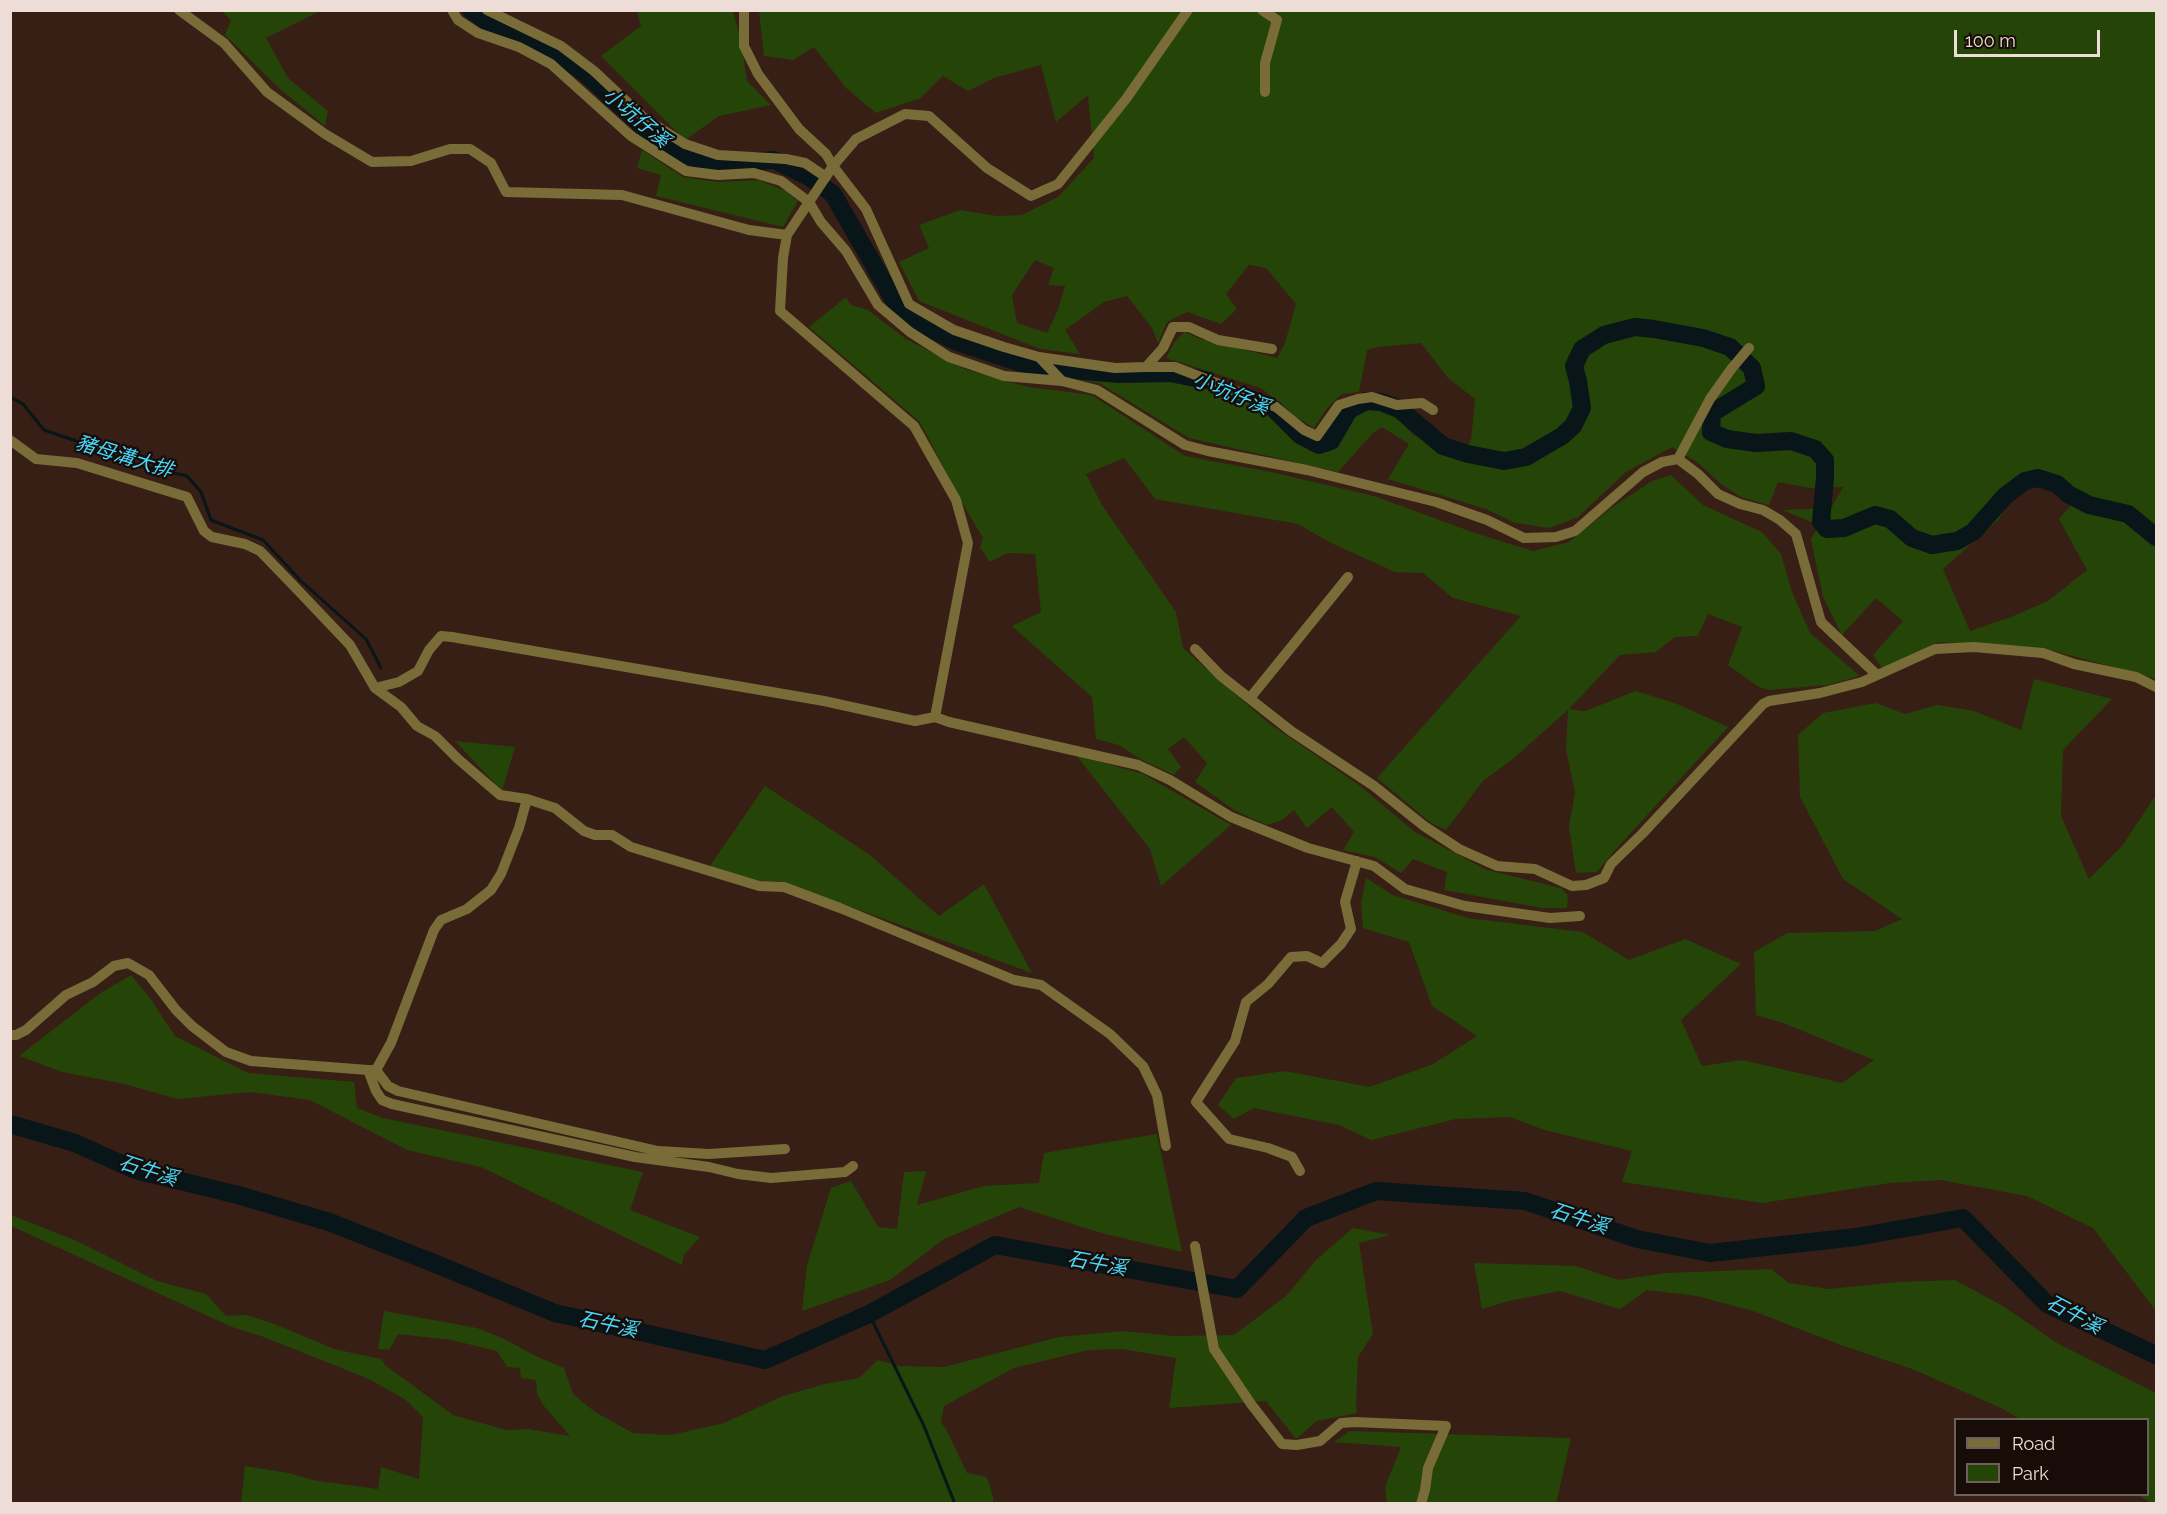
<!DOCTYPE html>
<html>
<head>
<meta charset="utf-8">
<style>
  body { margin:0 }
  #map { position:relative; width:2167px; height:1514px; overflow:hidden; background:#371f15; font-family:Raleway,sans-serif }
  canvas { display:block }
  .frame { position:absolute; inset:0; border:12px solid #eeddd6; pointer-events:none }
  .legend { position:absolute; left:1954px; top:1418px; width:195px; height:78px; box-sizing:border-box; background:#170c08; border:2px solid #6d605a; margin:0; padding:8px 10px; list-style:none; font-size:18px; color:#eeddd6 }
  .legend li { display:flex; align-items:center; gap:12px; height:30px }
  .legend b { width:30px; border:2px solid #6d605a }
  .scale { position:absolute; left:1954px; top:30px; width:146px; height:27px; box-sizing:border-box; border:3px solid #eeddd6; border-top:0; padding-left:8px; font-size:18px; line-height:21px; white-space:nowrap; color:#eeddd6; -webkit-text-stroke:4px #170c08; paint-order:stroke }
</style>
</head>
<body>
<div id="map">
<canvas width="2167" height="1514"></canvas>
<div class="frame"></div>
<ul class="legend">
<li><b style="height:8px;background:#796c39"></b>Road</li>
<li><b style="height:16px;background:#254408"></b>Park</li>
</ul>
<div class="scale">100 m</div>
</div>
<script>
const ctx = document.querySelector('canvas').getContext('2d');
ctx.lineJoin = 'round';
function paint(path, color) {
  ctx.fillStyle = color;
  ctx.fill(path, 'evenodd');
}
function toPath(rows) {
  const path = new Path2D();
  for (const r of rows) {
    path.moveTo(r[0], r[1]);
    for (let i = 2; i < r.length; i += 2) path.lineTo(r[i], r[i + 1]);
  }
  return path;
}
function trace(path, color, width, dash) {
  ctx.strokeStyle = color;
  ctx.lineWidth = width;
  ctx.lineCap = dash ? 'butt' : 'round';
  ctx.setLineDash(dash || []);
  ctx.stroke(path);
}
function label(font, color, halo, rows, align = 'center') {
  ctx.font = font + ' Raleway,"Noto Sans TC",sans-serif';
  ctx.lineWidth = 4.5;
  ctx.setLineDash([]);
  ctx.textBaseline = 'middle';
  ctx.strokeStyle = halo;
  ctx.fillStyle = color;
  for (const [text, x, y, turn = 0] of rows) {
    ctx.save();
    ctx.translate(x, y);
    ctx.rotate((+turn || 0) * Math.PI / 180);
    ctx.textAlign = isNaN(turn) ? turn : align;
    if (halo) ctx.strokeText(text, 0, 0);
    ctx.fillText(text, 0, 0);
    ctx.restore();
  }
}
paint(toPath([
  [221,11,320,11,266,38,288,78,328,111,325,126,280,89,225,35,231,20],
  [637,11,733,11,741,41,747,81,771,105,719,116,685,140,601,56,641,26],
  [759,11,2156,11,2156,679,2047,649,1938,642,1882,668,1873,655,1903,621,1876,598,1842,635,1823,597,1811,539,1819,525,1782,510,1831,508,1843,487,1810,488,1778,482,1769,505,1741,497,1721,484,1697,462,1672,447,1626,472,1578,517,1550,528,1515,523,1486,509,1388,479,1409,444,1382,427,1373,433,1338,472,1189,438,1099,383,1067,378,1067,369,1122,373,1176,375,1247,401,1271,413,1298,431,1311,445,1322,444,1348,410,1359,405,1372,406,1394,414,1413,435,1412,438,1414,435,1431,445,1463,456,1471,440,1475,399,1448,378,1421,343,1378,347,1367,350,1359,392,1342,394,1328,407,1314,428,1296,417,1261,388,1166,358,1174,343,1184,332,1201,339,1277,358,1285,343,1296,304,1266,268,1249,265,1226,294,1237,309,1221,324,1187,312,1167,322,1158,343,1152,328,1127,296,1104,302,1065,330,1080,354,1040,349,919,301,899,262,929,248,919,225,960,210,997,216,1022,215,1058,197,1094,158,1088,95,1056,122,1041,65,994,78,968,91,943,76,921,98,876,113,846,88,814,47,793,60,764,56],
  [1035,260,1054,268,1048,285,1065,286,1057,312,1047,333,1017,323,1012,295],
  [2024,479,2081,494,2059,519,2087,570,2048,601,2011,617,1970,631,1943,569,1998,520],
  [642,150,683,177,717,182,758,180,786,191,798,201,783,227,656,196,661,175,637,168],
  [846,297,851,305,868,310,906,339,967,370,1028,387,1092,395,1185,456,1271,472,1374,496,1475,533,1533,551,1569,542,1611,508,1652,481,1671,475,1703,505,1762,532,1781,554,1792,592,1810,633,1860,676,1828,685,1769,690,1759,687,1728,665,1742,627,1708,614,1698,636,1675,637,1656,652,1620,655,1569,709,1585,711,1636,691,1675,703,1728,727,1616,849,1597,872,1576,873,1569,827,1575,792,1566,750,1568,710,1514,758,1483,781,1446,830,1431,823,1377,778,1521,616,1453,598,1423,573,1395,572,1329,542,1298,524,1155,499,1124,458,1086,474,1102,505,1176,612,1183,648,1267,722,1359,785,1415,832,1487,870,1561,888,1568,895,1567,908,1542,908,1444,890,1447,872,1413,859,1401,873,1375,857,1343,850,1354,832,1332,807,1307,828,1294,810,1282,820,1266,825,1234,810,1195,782,1207,763,1184,737,1168,749,1181,767,1174,775,1140,759,1119,745,1096,739,1092,697,1012,626,1041,612,1035,554,1007,553,990,562,980,548,983,538,960,499,920,422,809,327],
  [2034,679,2112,699,2063,750,2061,816,2089,879,2122,846,2156,795,2156,1311,2093,1228,2027,1196,1940,1180,1890,1183,1762,1203,1622,1182,1632,1151,1544,1130,1510,1117,1456,1119,1371,1140,1339,1125,1254,1108,1234,1119,1218,1105,1236,1078,1284,1071,1370,1087,1433,1064,1477,1036,1432,1006,1409,942,1363,928,1361,903,1366,878,1393,895,1468,918,1583,932,1629,960,1685,939,1741,964,1681,1020,1702,1066,1742,1060,1842,1083,1874,1060,1783,1023,1756,1015,1754,952,1787,933,1875,931,1902,919,1843,879,1800,797,1798,735,1823,713,1876,703,1905,714,1937,705,1974,711,2021,730],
  [455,741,515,747,502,791],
  [1076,755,1143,774,1231,825,1161,886,1150,849],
  [765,786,870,855,939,916,984,884,1032,973,780,881,756,881,710,866],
  [131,975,150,998,175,1036,248,1073,354,1082,357,1108,383,1118,643,1172,630,1210,700,1237,684,1255,682,1265,481,1167,407,1150,310,1100,250,1092,177,1099,125,1084,62,1072,19,1056,99,994],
  [1157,1134,1182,1252,1101,1233,1019,1207,944,1239,890,1280,802,1311,807,1265,831,1188,851,1181,878,1227,897,1229,904,1172,926,1171,917,1205,984,1186,1039,1183,1044,1153],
  [11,1215,77,1241,157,1281,206,1294,226,1316,247,1315,277,1325,334,1349,381,1359,385,1365,453,1415,506,1430,528,1429,570,1436,543,1405,537,1394,536,1380,521,1378,520,1368,507,1367,497,1351,451,1340,398,1334,389,1350,378,1349,384,1311,477,1328,504,1339,538,1357,564,1368,573,1394,595,1412,633,1433,671,1435,724,1423,783,1396,825,1384,859,1378,878,1360,899,1366,944,1367,1059,1337,1123,1331,1173,1336,1234,1335,1286,1296,1317,1259,1353,1228,1390,1235,1359,1243,1373,1334,1358,1357,1356,1402,1357,1413,1317,1421,1296,1439,1266,1401,1169,1408,1176,1358,1122,1349,1089,1350,1014,1368,944,1406,941,1422,947,1431,967,1473,987,1477,993,1497,993,1503,241,1504,245,1466,289,1473,312,1480,378,1489,381,1467,419,1479,423,1417,406,1400,369,1379,261,1336,232,1327,11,1226],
  [1474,1263,1576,1266,1618,1280,1667,1273,1771,1269,1789,1283,1829,1289,1898,1282,1955,1280,2003,1306,2057,1343,2156,1393,2156,1503,2151,1503,2138,1495,2148,1494,2148,1420,2020,1419,2001,1408,1912,1369,1841,1345,1753,1311,1697,1296,1647,1290,1620,1309,1560,1291,1508,1301,1482,1309],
  [1350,1431,1571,1438,1556,1504,1387,1503,1385,1487,1401,1447,1334,1442]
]), '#254408');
trace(toPath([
  [10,397,23,404,44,430,85,444,130,463,187,476,201,492,211,520,263,540,301,581,366,639,381,668],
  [869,1314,924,1426,955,1504]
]), '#081519', 3);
trace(toPath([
  [471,10,492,25,551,49,586,74,665,147,697,159,729,163,774,160,809,177,833,194,895,302,917,322,957,342,1021,363,1047,368,1119,374,1170,373,1205,380],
  [1274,409,1300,435,1319,445,1331,441,1349,410,1366,401,1381,402,1399,409,1443,446,1468,454,1504,461,1526,457,1562,436,1573,426,1582,408,1578,381,1574,366,1582,349,1604,335,1635,327,1654,329,1703,338,1730,347,1752,368,1756,386,1712,413,1711,432,1727,439,1756,443,1791,441,1815,449,1825,460,1825,478,1821,522,1827,529,1844,528,1875,515,1890,519,1912,538,1932,545,1957,541,1973,532,2005,496,2025,481,2038,478,2057,484,2068,494,2089,505,2128,514,2156,537],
  [10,1124,75,1143,135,1170,238,1195,329,1222,431,1262,555,1313,765,1360,869,1314,995,1245,1237,1289,1306,1218,1376,1191,1525,1201,1637,1239,1710,1253,1856,1237,1963,1218,2047,1304,2156,1355]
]), '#081519', 18);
trace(toPath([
  [179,10,224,43,267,92,325,134,372,162,411,161,450,149,470,149,491,163,506,192,622,195,749,230,787,235],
  [452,10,458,20,478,33,519,47,551,64,631,136,686,171,718,175,754,173,781,181,809,202,821,222,846,251,878,305,910,332,949,357,1004,376,1062,381,1097,390,1185,445,1208,451,1307,470,1436,502,1487,520,1524,538,1556,537,1575,531,1643,472,1662,462,1678,459,1698,474,1718,494,1740,504,1763,510,1780,520,1796,534,1821,622,1877,675],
  [487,10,561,46,594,71,644,118,685,144,718,155,786,159,805,163,826,177],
  [744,10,744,46,758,74,799,129,826,154,833,166,866,209,909,304,954,330,1004,347,1039,357,1115,368,1146,367,1163,348,1173,327,1189,327,1218,340,1272,349],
  [1262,10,1277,20,1265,63,1265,92],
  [1039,357,1062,381],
  [1146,367,1175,367,1211,381,1276,407,1304,430,1317,436,1339,405,1358,399,1372,397,1397,405,1422,403,1433,410],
  [10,440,36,459,77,463,187,497,204,531,212,537,245,544,260,551,292,584,350,645,375,688,399,682,418,671,429,650,441,636,452,637,824,701,915,721,935,717,949,722,1138,765,1170,780,1231,817,1308,848,1374,866,1405,889,1465,906,1550,918,1580,916],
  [1678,459,1710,399,1732,368,1749,348],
  [1195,649,1221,676,1291,731,1374,786,1424,826,1459,849,1497,866,1535,869,1572,886,1586,885,1604,878,1611,864,1642,834,1763,704,1769,701,1820,693,1862,682,1935,649,1974,647,2043,653,2074,664,2136,677,2156,687],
  [375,688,401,707,417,726,435,736,458,759,500,795,527,799,555,808,584,831,595,835,612,835,631,847,759,886,784,887,840,908,1014,980,1041,985,1110,1034,1143,1066,1157,1095,1166,1146],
  [1250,698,1348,577],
  [935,717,968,543,956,500,914,426,780,311,783,258,787,235,833,166,856,139,905,114,929,116,987,168,1031,196,1058,184,1126,99,1188,10],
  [10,1035,16,1035,26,1030,66,995,93,982,114,966,128,963,149,975,176,1010,192,1026,226,1052,251,1061,368,1070,376,1091,382,1100,392,1104,635,1157,709,1167,738,1174,771,1178,845,1172,853,1166],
  [371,1070,376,1070,391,1043,434,930,441,920,467,909,491,890,501,874,519,828,527,799],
  [376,1070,388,1086,398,1091,658,1151,709,1154,785,1149],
  [1300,1171,1292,1157,1268,1148,1229,1139,1196,1102,1235,1041,1246,1002,1268,984,1291,957,1307,956,1322,963,1341,944,1351,929,1345,902,1357,861],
  [1195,1246,1214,1349,1251,1404,1282,1444,1297,1445,1320,1441,1341,1423,1355,1422,1446,1426,1428,1468,1425,1490,1421,1504]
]), '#796c39', 10);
label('italic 20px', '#45d9fc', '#170c08', [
  ["小坑仔溪",636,118,40],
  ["小坑仔溪",1231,394,22],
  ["豬母溝大排",124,457,17],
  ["石牛溪",148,1171,18],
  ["石牛溪",1579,1219,18],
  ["石牛溪",1097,1264,10],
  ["石牛溪",2074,1315,28],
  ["石牛溪",608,1325,12]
]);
</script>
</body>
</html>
